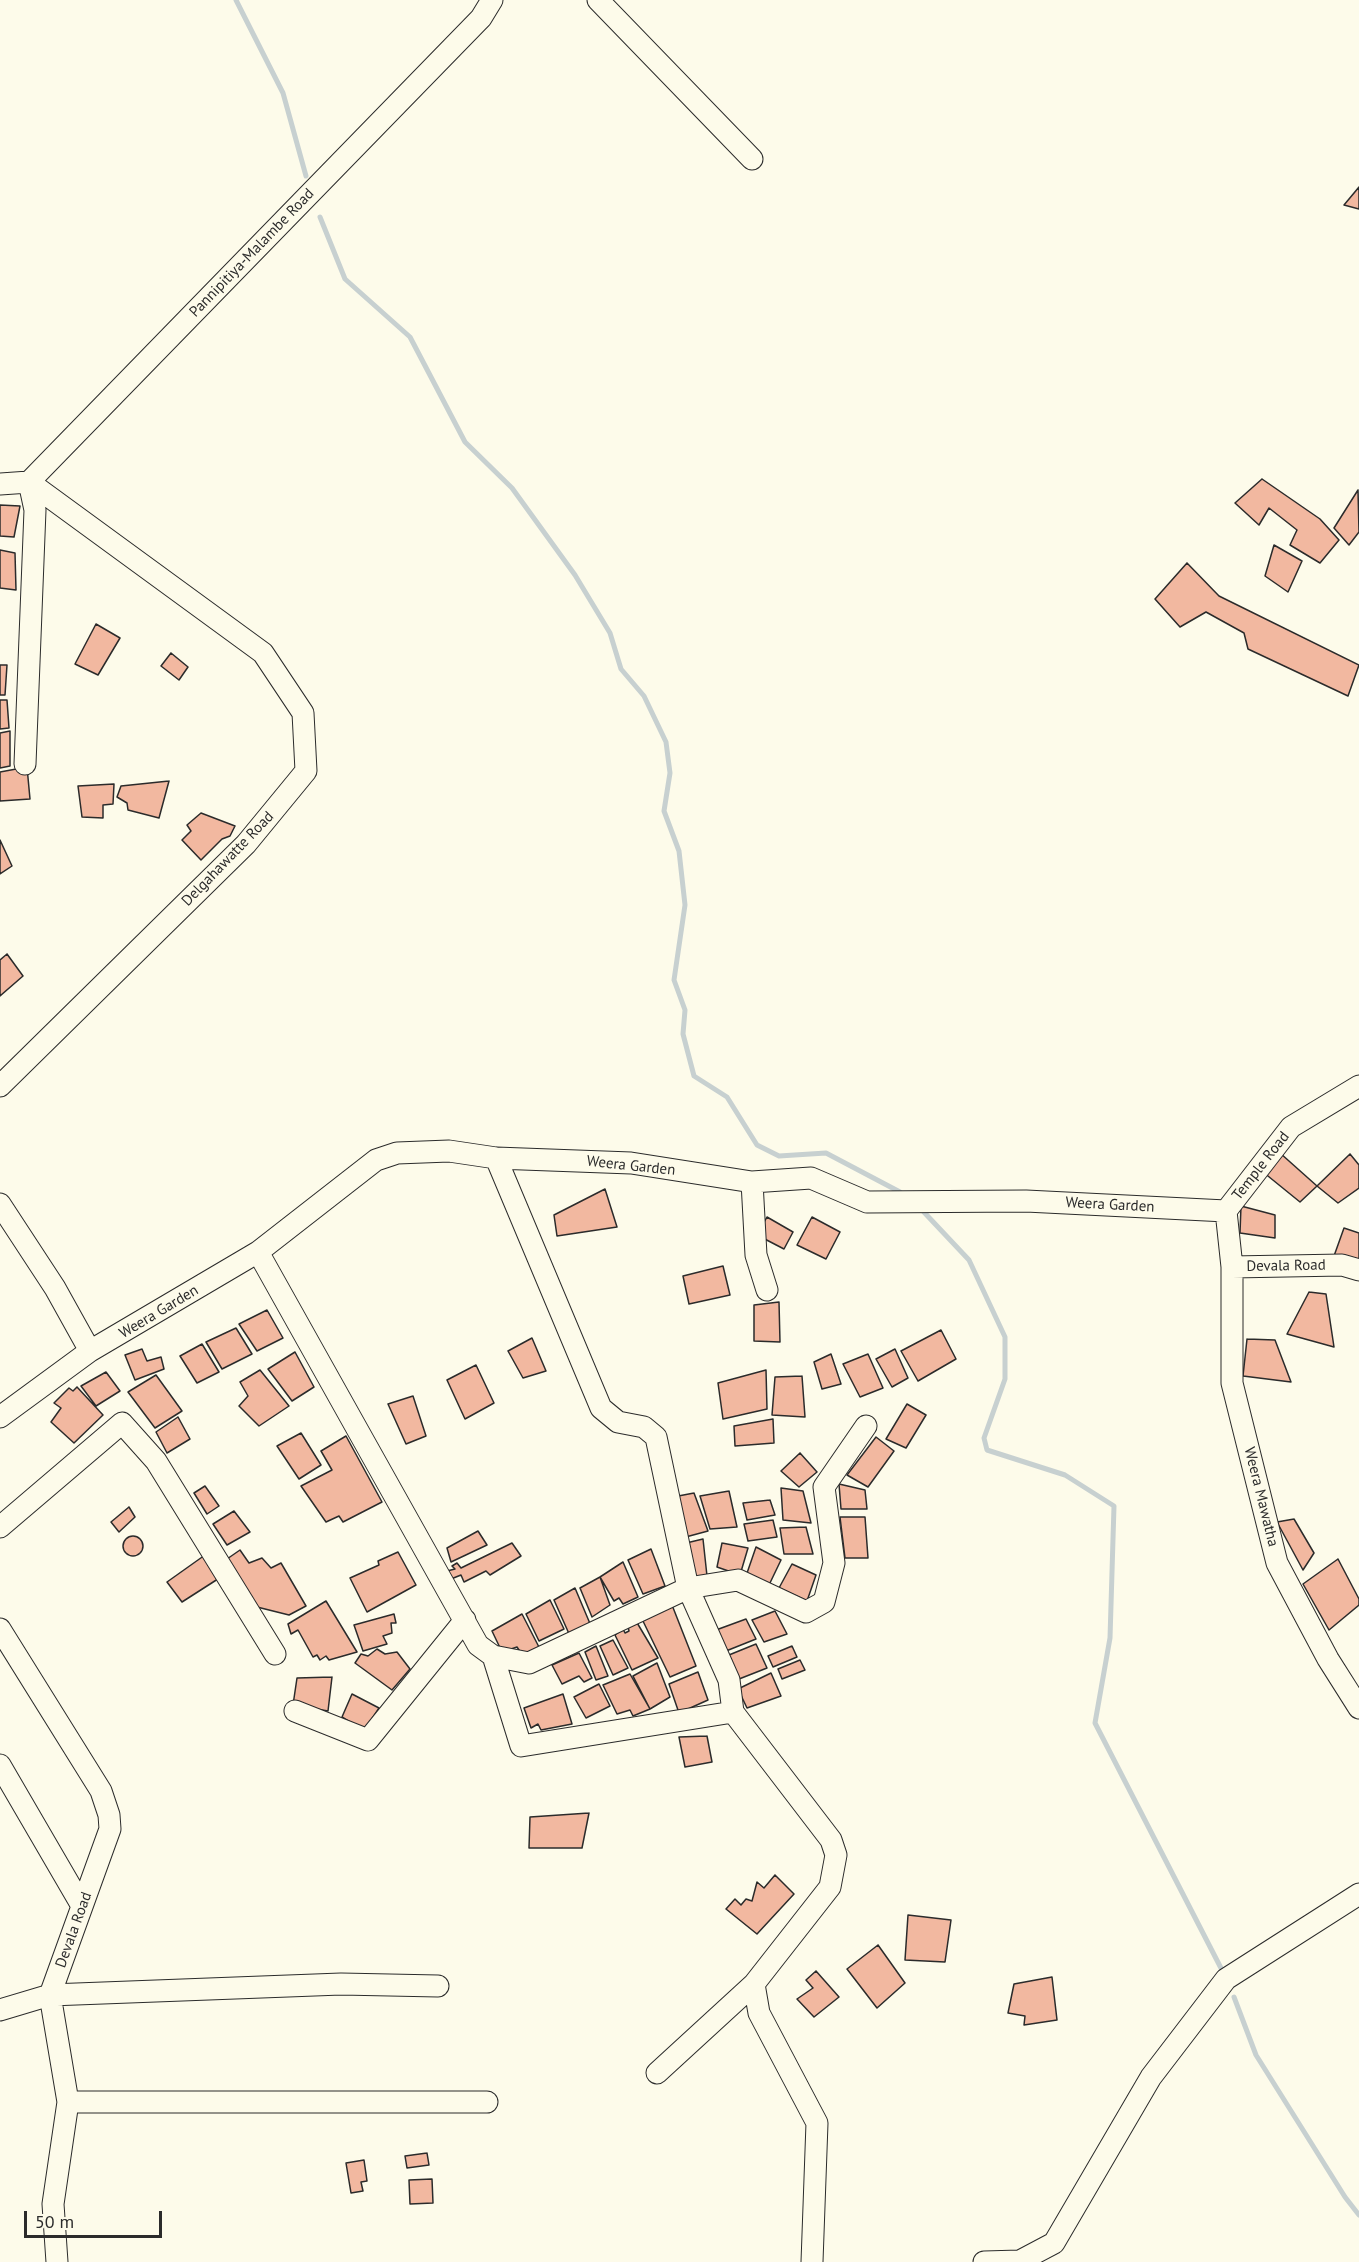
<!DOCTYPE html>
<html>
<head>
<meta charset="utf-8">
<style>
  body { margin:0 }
  #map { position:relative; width:1359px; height:2262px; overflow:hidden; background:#fdfbea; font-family:"PT Sans",sans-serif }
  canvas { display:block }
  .scale { position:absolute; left:24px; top:2211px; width:138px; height:27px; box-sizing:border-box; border:3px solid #2b2b2b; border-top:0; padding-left:8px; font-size:18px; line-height:21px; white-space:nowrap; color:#2b2b2b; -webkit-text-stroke:4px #fdfbea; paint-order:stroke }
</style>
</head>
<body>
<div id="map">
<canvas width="1359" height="2262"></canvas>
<div class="scale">50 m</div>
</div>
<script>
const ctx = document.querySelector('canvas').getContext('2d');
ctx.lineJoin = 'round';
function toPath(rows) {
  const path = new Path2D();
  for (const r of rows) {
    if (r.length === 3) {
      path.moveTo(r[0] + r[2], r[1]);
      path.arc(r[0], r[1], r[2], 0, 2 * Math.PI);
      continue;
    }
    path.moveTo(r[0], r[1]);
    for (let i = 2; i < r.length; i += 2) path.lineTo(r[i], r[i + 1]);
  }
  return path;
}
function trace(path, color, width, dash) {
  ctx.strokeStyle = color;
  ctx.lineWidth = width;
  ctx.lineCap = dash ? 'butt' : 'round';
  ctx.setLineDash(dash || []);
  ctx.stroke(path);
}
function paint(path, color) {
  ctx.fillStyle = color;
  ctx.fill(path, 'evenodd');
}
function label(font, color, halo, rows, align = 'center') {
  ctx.font = font + ' "PT Sans",sans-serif';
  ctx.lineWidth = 4.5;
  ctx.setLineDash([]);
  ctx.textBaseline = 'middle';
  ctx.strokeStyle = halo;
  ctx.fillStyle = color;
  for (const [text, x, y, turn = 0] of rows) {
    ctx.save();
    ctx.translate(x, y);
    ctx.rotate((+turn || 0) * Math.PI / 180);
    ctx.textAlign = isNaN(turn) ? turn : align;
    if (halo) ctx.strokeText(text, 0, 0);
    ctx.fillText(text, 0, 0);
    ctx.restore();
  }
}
trace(toPath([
  [236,0,283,93,306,176],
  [320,217,345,279,410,337,465,442,512,488,575,575,610,633,621,669,644,696,666,742,670,773,664,811,679,851,685,905,674,980,685,1010,683,1034,694,1076,727,1097,757,1145,779,1156,826,1153,900,1192],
  [921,1209,969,1260,1005,1337,1005,1379,984,1438,987,1450,1065,1475,1114,1506,1110,1638,1095,1723,1224,1974],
  [1234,1997,1256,2055,1345,2197,1359,2215]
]), '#c7d0d0', 5);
const building = toPath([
  [1359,187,1359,209,1344,205,1359,187],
  [1262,479,1320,519,1339,540,1320,563,1290,545,1297,530,1269,508,1259,525,1235,503,1262,479],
  [1358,490,1359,532,1349,545,1334,528,1358,490],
  [0,505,20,506,14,537,0,536,0,505],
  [1274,545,1302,561,1288,592,1265,576,1274,545],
  [0,550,15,553,16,590,0,588,0,550],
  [1187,563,1219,596,1359,665,1348,696,1248,649,1244,633,1206,612,1180,627,1155,599,1187,563],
  [96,624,120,638,98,675,75,664,96,624],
  [171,653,188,667,179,680,161,666,171,653],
  [0,665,7,665,5,695,0,695,0,665],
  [0,700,7,700,9,728,0,729,0,700],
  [10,731,10,766,0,768,0,733,10,731],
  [27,767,30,799,0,801,0,772,27,767],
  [169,781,159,818,128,810,127,803,117,797,121,786,169,781],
  [114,784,113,804,103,805,103,818,82,817,78,786,114,784],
  [201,813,235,826,230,836,222,839,201,860,182,840,191,831,187,825,201,813],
  [0,840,12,866,0,874,0,840],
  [7,954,23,976,0,996,0,960,7,954],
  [1280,1153,1317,1186,1300,1202,1263,1172,1280,1153],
  [1350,1154,1359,1165,1359,1188,1338,1203,1317,1186,1350,1154],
  [605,1189,617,1227,557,1236,554,1215,605,1189],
  [1241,1206,1275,1215,1275,1238,1240,1233,1241,1206],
  [767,1217,793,1232,784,1249,757,1235,767,1217],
  [812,1217,840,1232,826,1259,797,1245,812,1217],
  [1344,1228,1359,1233,1359,1265,1334,1256,1344,1228],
  [723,1266,730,1295,689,1304,683,1276,723,1266],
  [1309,1292,1326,1294,1334,1347,1287,1334,1309,1292],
  [779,1302,780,1342,754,1341,754,1305,779,1302],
  [267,1310,283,1338,257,1351,239,1324,267,1310],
  [236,1328,252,1354,222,1369,206,1342,236,1328],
  [941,1330,956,1359,918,1381,901,1351,941,1330],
  [532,1338,546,1371,523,1378,508,1351,532,1338],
  [1247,1339,1275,1340,1291,1382,1243,1376,1247,1339],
  [202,1344,219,1372,197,1383,180,1356,202,1344],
  [142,1349,147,1361,161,1357,164,1369,135,1380,125,1355,142,1349],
  [895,1349,908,1378,892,1387,876,1359,895,1349],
  [295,1352,314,1387,292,1401,268,1369,295,1352],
  [831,1354,841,1384,822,1389,814,1362,831,1354],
  [868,1354,883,1388,860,1397,843,1364,868,1354],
  [476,1365,494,1403,465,1419,447,1380,476,1365],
  [260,1370,289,1406,259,1426,239,1406,248,1396,240,1382,260,1370],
  [766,1370,767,1409,723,1419,718,1383,766,1370],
  [106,1372,120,1391,96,1406,81,1386,106,1372],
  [156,1375,182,1411,155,1428,128,1392,156,1375],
  [802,1376,805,1417,772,1415,775,1377,802,1376],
  [77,1387,103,1415,74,1443,51,1422,61,1408,54,1403,69,1388,73,1391,77,1387],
  [413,1396,426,1436,406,1444,388,1404,413,1396],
  [907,1404,926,1415,906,1448,886,1439,907,1404],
  [178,1417,190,1439,167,1453,156,1432,178,1417],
  [773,1419,774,1443,735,1446,734,1426,773,1419],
  [301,1433,321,1465,299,1479,277,1446,301,1433],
  [346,1436,382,1502,343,1522,339,1516,326,1522,301,1486,332,1470,321,1451,346,1436],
  [876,1437,894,1451,868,1487,847,1475,876,1437],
  [800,1453,817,1472,799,1487,781,1471,800,1453],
  [839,1484,865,1490,867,1509,841,1509,839,1484],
  [205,1486,219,1506,207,1514,194,1493,205,1486],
  [781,1488,803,1491,811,1523,783,1520,781,1488],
  [729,1491,737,1527,710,1529,700,1496,729,1491],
  [694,1493,708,1531,682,1538,673,1497,694,1493],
  [770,1500,775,1515,747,1520,743,1503,770,1500],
  [129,1507,135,1517,119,1532,111,1522,129,1507],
  [234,1511,250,1532,227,1545,213,1524,234,1511],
  [840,1517,865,1517,868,1558,845,1558,840,1517],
  [1294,1519,1314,1553,1303,1570,1277,1522,1294,1519],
  [773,1520,777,1537,748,1541,744,1524,773,1520],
  [806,1527,813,1554,784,1554,780,1528,806,1527],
  [478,1531,487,1545,451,1562,447,1548,478,1531],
  [133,1546,10],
  [703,1539,707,1576,689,1576,682,1544,703,1539],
  [512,1543,521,1556,490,1575,486,1571,464,1582,461,1575,451,1579,447,1571,455,1569,452,1566,457,1563,461,1568,512,1543],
  [722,1543,748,1548,740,1575,717,1567,722,1543],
  [756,1547,781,1560,769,1585,746,1576,756,1547],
  [651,1549,665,1586,643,1594,628,1560,651,1549],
  [240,1550,249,1563,262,1558,271,1568,281,1563,306,1606,289,1615,257,1607,227,1559,240,1550],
  [398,1552,416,1585,367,1612,350,1578,379,1565,378,1561,398,1552],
  [205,1555,221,1577,182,1602,167,1582,205,1555],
  [1338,1559,1359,1599,1359,1605,1329,1630,1303,1584,1338,1559],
  [623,1562,638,1597,623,1604,619,1598,614,1601,600,1577,623,1562],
  [792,1564,816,1575,807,1601,779,1588,792,1564],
  [600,1577,610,1605,592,1617,580,1588,600,1577],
  [575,1588,591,1626,570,1636,554,1600,575,1588],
  [550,1600,564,1629,539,1641,526,1614,550,1600],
  [326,1601,357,1652,329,1660,326,1656,320,1660,317,1655,313,1657,298,1630,291,1634,288,1624,326,1601],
  [672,1605,696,1666,670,1677,642,1619,672,1605],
  [775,1611,787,1634,764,1642,752,1620,775,1611],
  [394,1614,396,1623,391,1623,392,1633,383,1636,387,1644,363,1651,354,1625,394,1614],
  [522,1614,541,1651,525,1659,517,1647,502,1652,492,1631,522,1614],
  [746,1619,756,1639,726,1651,716,1630,746,1619],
  [636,1621,658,1658,632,1670,615,1635,623,1629,625,1633,629,1631,628,1627,636,1621],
  [613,1640,628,1668,613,1675,600,1646,613,1640],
  [756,1644,767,1668,734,1681,724,1657,756,1644],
  [596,1646,608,1676,596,1680,585,1652,596,1646],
  [792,1646,797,1657,773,1667,768,1656,792,1646],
  [377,1649,385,1654,397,1652,410,1669,392,1690,355,1663,361,1654,368,1656,377,1649],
  [579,1653,592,1678,584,1682,579,1676,562,1684,552,1665,579,1653],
  [800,1660,805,1670,782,1679,778,1669,800,1660],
  [657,1663,670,1697,650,1709,633,1676,657,1663],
  [698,1672,708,1700,679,1713,669,1684,698,1672],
  [771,1673,781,1696,747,1708,738,1689,771,1673],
  [630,1674,650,1709,633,1716,630,1710,617,1714,603,1685,630,1674],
  [332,1677,328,1711,293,1705,297,1678,332,1677],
  [599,1684,610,1706,586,1718,574,1697,599,1684],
  [352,1694,379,1708,364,1731,342,1717,352,1694],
  [563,1694,572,1724,541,1730,538,1724,531,1728,524,1708,563,1694],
  [707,1736,712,1762,685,1767,679,1737,707,1736],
  [589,1813,582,1848,529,1848,530,1817,589,1813],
  [775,1875,794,1894,757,1934,726,1909,735,1899,741,1905,746,1899,752,1901,757,1882,764,1888,775,1875],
  [908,1915,951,1920,945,1962,905,1960,908,1915],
  [878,1945,905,1983,877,2008,847,1969,878,1945],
  [816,1971,839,1997,814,2017,797,1999,813,1988,806,1980,816,1971],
  [1052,1977,1057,2020,1024,2025,1025,2016,1008,2013,1014,1984,1052,1977],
  [427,2153,429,2165,407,2168,405,2156,427,2153],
  [364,2160,367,2181,361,2182,363,2191,351,2193,346,2163,364,2160],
  [432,2179,433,2203,410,2204,409,2180,432,2179]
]);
paint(building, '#f2b8a0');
trace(building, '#2b2b2b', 1.5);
const minor = toPath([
  [598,0,752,159],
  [0,484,29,482,481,18,492,0],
  [25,764,35,510,29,482],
  [0,1086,246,844,306,771,303,713,263,653,29,482],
  [496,1158,601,1408,618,1422,644,1427,656,1437,688,1588,729,1680,733,1712,831,1840,836,1855,830,1887,754,1984,657,2073],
  [752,1182,756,1255,767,1290],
  [0,1204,55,1288,90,1351],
  [1226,1211,1291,1127,1359,1086],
  [1226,1211,1232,1267,1342,1265,1359,1270],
  [258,1252,478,1645,493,1656,529,1663,688,1588,738,1580,806,1612,824,1602,834,1563,824,1487,866,1426],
  [1232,1267,1232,1383,1277,1563,1328,1659,1359,1708],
  [0,1417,90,1351,258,1252,376,1160,397,1153,449,1151,496,1158,631,1163,752,1182,811,1178,867,1202,1026,1201,1226,1211],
  [0,1527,122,1423,156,1461,275,1654],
  [0,1629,101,1791,109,1815,110,1829,50,1995,68,2102,53,2204,57,2262],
  [493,1656,521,1746,733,1712],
  [295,1711,368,1740,465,1620],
  [0,1765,82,1906],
  [754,1984,759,2013,817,2123,812,2262],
  [0,2010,50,1995,341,1984,438,1986],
  [68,2102,487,2102],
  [984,2262,1020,2261,1054,2243,1151,2077,1226,1979,1359,1894]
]);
trace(minor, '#2b2b2b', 23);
trace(minor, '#fdfbea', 21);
label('15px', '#2b2b2b', '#fdfbea', [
  ["Pannipitiya-Malambe Road",252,253,-46],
  ["Delgahawatte Road",228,859,-46],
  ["Weera Garden",631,1166,6],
  ["Temple Road",1261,1166,-52],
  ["Weera Garden",1110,1205,3],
  ["Devala Road",1286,1266,-1],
  ["Weera Garden",159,1312,-31],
  ["Weera Mawatha",1261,1497,76],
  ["Devala Road",74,1930,-70]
]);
</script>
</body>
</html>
